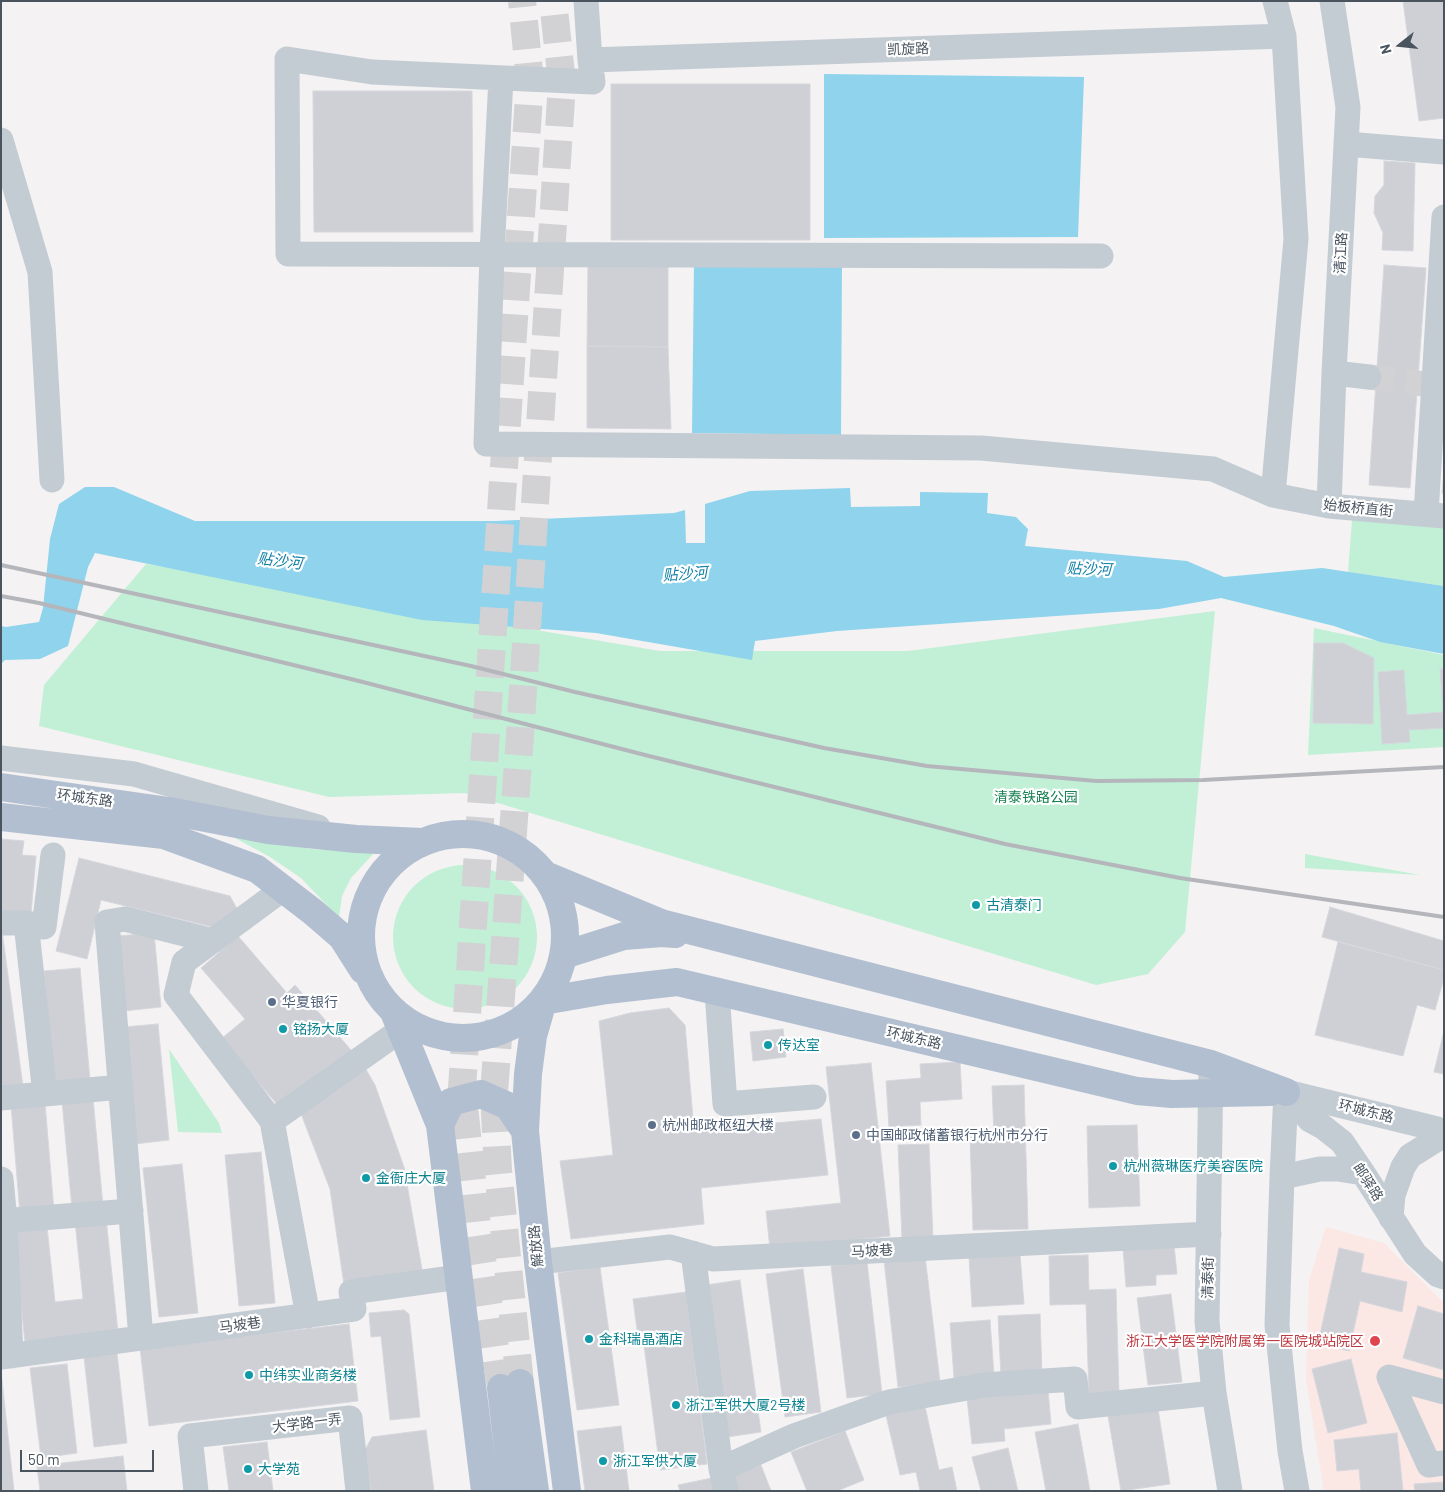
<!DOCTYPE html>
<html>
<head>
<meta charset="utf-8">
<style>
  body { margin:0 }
  #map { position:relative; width:1445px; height:1492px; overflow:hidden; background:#f4f2f2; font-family:Barlow,sans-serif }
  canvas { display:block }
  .frame { position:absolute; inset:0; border:2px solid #49545f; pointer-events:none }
  .north { position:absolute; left:1375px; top:20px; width:50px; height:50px; -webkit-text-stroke:4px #fff; paint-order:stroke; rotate:254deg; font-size:14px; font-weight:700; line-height:20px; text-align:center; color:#49545f }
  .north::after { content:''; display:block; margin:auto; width:18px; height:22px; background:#49545f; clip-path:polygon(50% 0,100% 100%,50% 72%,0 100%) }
  .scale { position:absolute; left:20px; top:1450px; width:134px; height:22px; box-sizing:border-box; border:2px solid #49545f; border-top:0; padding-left:6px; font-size:15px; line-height:18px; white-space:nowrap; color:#49545f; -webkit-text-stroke:4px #fff; paint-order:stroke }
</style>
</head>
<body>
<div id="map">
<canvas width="1445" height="1492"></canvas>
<div class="frame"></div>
<div class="north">N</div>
<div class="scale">50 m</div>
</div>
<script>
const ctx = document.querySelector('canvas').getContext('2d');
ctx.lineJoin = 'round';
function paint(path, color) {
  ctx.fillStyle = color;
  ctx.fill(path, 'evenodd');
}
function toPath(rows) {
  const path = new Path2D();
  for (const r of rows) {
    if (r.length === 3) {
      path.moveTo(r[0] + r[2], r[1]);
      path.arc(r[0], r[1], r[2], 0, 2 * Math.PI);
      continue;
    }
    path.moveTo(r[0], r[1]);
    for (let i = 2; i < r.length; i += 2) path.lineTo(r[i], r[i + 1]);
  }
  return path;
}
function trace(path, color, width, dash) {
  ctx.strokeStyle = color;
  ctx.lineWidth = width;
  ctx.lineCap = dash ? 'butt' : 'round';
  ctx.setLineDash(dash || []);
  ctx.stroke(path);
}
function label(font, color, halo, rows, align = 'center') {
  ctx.font = font + ' Barlow,"Noto Sans SC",sans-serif';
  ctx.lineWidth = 4.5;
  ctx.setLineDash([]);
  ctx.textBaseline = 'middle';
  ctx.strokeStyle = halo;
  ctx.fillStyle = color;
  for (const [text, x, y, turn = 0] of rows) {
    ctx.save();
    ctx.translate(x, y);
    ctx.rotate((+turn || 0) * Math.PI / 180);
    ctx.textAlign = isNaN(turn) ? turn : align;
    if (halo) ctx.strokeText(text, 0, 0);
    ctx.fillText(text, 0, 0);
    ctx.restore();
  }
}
paint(toPath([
  [1326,1227,1384,1243,1444,1303,1444,1491,1324,1491,1306,1379,1309,1280]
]), '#fbe7e4');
paint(toPath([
  [1352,520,1444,527,1444,586,1348,572],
  [146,564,660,651,908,651,1215,611,1185,932,1148,974,1096,985,465,793,329,797,39,726,44,685],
  [1314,628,1444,655,1444,747,1308,755],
  [226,833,311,849,374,853,351,878,342,896,339,918,301,878,270,857],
  [1305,854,1420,875,1305,868],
  [465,937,72],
  [169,1049,219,1123,222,1133,178,1132]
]), '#c1f0d6');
paint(toPath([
  [824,74,1084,77,1078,237,824,238],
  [694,263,842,265,841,435,692,433],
  [85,487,114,487,195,521,496,521,674,513,685,510,686,543,705,543,705,504,750,491,850,488,851,507,920,506,920,492,988,493,987,513,1016,517,1028,529,1025,546,1187,561,1224,577,1322,568,1444,586,1444,654,1380,642,1334,626,1221,598,1159,609,837,631,755,641,752,660,596,633,422,620,95,553,88,567,68,646,40,659,5,660,1,664,1,626,6,627,39,622,43,608,50,539,59,504]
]), '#8fd4ec');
const building = toPath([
  [1403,1,1444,1,1444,118,1419,121,1403,1],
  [611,84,810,84,810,240,611,240,611,84],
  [313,91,472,91,473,232,314,232,313,91],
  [1384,161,1415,163,1413,251,1382,250,1383,233,1374,213,1375,196,1384,185,1384,161],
  [588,262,668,262,668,347,587,346,588,262],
  [1384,265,1426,268,1410,488,1369,485,1384,265],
  [587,346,668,347,671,429,587,428,587,346],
  [1444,471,1444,494,1442,493,1444,471],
  [1314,643,1343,643,1374,658,1373,724,1313,723,1314,643],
  [1440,669,1444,669,1444,728,1409,730,1410,742,1382,744,1378,672,1404,670,1407,715,1443,712,1440,669],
  [1,839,24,841,22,855,36,856,31,914,1,911,1,839],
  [79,858,230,896,241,916,217,928,101,900,87,959,56,951,79,858],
  [1330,907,1444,941,1444,970,1322,937,1330,907],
  [1,923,23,1087,1,1090,1,923],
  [154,933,161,1007,124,1011,117,936,154,933],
  [238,936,287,993,295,985,351,1050,282,1110,221,1039,245,1019,201,968,238,936],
  [1338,942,1444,970,1444,978,1435,1010,1417,1005,1403,1056,1315,1035,1338,942],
  [80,968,90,1080,54,1083,44,971,80,968],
  [669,1008,685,1025,694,1130,821,1119,828,1175,701,1188,704,1224,571,1239,560,1161,613,1155,599,1021,630,1013,669,1008],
  [158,1024,169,1140,135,1144,124,1027,158,1024],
  [783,1029,786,1057,753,1061,750,1032,783,1029],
  [1444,1031,1444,1074,1434,1072,1444,1031],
  [960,1062,962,1099,920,1102,921,1125,889,1127,886,1081,921,1078,920,1064,960,1062],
  [871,1063,890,1236,770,1249,766,1211,841,1203,826,1067,871,1063],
  [364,1066,375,1085,404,1167,423,1275,344,1285,330,1189,298,1106,364,1066],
  [1024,1085,1028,1229,973,1230,970,1137,994,1136,992,1086,1024,1085],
  [93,1098,103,1206,72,1209,62,1101,93,1098],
  [45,1103,54,1211,20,1214,11,1105,45,1103],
  [1137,1125,1140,1206,1089,1208,1087,1126,1137,1125],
  [929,1144,933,1238,902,1239,898,1145,929,1144],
  [261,1152,275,1303,239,1306,225,1155,261,1152],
  [182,1164,198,1313,159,1317,143,1168,182,1164],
  [106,1218,118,1332,25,1342,13,1230,47,1227,55,1302,83,1299,75,1221,106,1218],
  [1174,1245,1177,1274,1156,1275,1156,1285,1126,1287,1123,1248,1174,1245],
  [1339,1248,1364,1254,1361,1272,1407,1282,1402,1312,1360,1301,1349,1351,1318,1344,1339,1248],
  [1020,1254,1024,1304,972,1307,969,1257,1020,1254],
  [1088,1255,1089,1290,1116,1289,1119,1393,1089,1394,1086,1304,1050,1305,1049,1256,1088,1255],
  [925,1256,940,1382,898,1387,884,1260,925,1256],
  [867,1262,882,1394,847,1398,831,1266,867,1262],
  [600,1267,619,1405,577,1410,558,1273,600,1267],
  [803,1269,821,1412,785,1417,766,1274,803,1269],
  [740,1280,761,1432,727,1437,706,1285,740,1280],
  [686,1292,707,1464,660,1470,644,1345,639,1345,633,1299,686,1292],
  [1171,1294,1182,1382,1148,1385,1137,1298,1171,1294],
  [1418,1306,1444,1314,1444,1370,1403,1358,1418,1306],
  [404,1310,409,1314,420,1417,390,1420,381,1336,371,1337,369,1313,404,1310],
  [1040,1314,1042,1375,1001,1377,998,1316,1040,1314],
  [990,1320,994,1375,954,1378,950,1323,990,1320],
  [349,1324,358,1401,149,1426,140,1348,349,1324],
  [117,1353,127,1443,94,1447,84,1357,117,1353],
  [1351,1359,1367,1423,1328,1433,1312,1369,1351,1359],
  [67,1364,77,1453,41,1458,30,1368,67,1364],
  [1,1371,14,1491,1,1491,1,1371],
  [1048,1390,1051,1424,1004,1429,1005,1441,972,1444,967,1398,1048,1390],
  [924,1402,939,1470,952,1467,957,1491,920,1491,916,1472,900,1475,885,1411,924,1402],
  [1158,1409,1170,1484,1121,1491,1108,1416,1158,1409],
  [1078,1424,1090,1491,1046,1491,1035,1432,1078,1424],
  [621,1426,629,1491,585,1491,577,1431,621,1426],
  [426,1430,434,1491,371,1491,365,1450,372,1437,426,1430],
  [845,1431,864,1480,837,1491,807,1491,791,1452,845,1431],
  [1397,1433,1403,1491,1361,1491,1359,1469,1337,1471,1334,1440,1397,1433],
  [267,1442,273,1491,229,1491,223,1447,267,1442],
  [1008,1448,1018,1491,981,1491,972,1457,1008,1448],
  [123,1456,127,1491,40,1491,37,1466,123,1456],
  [761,1465,771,1491,732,1491,727,1477,761,1465],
  [712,1478,715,1491,680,1491,678,1485,712,1478],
  [1444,1482,1444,1491,1415,1491,1414,1484,1444,1482]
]);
paint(building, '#ced0d6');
trace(building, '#d6d7dd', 1);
trace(toPath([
  [1369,377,1425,384]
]), '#d2d2d5', 25, [25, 12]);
trace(toPath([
  [520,1383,498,1170,494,1093,520,736,562,83,553,1],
  [501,1388,477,1226,462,1088,530,82,522,1]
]), '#d2d2d5', 28, [28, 14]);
trace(toPath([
  [586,1,590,60,1284,36],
  [590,60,593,82,372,72,287,59,288,254,1101,256],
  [501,78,492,254,486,444,981,448,1213,469,1273,495,1329,506,1444,516],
  [1,140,40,272,52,480],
  [1346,144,1444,152],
  [1334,373,1369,377],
  [1273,495,1296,239,1284,36,1275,1],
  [1329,506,1334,373,1348,107,1332,1],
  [1426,514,1444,217],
  [1,758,134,774,318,827],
  [283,889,184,962,176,995,272,1121,308,1316],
  [1,923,26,923,45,1094],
  [26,923,44,927,53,855],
  [717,992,725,1104,814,1097],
  [1211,1064,1207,1321,1214,1393,1230,1491],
  [1286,1092,1282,1177,1277,1325,1290,1451,1297,1491],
  [1286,1092,1310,1120,1323,1127,1342,1142,1363,1173,1415,1254,1438,1275,1444,1277],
  [1286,1092,1437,1129,1444,1137],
  [1,1098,121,1087],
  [272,1121,401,1030],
  [1282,1177,1320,1169,1338,1169,1363,1173],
  [1,1179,5,1221,11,1356],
  [1391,1218,1393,1195,1403,1167,1410,1156,1444,1135],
  [1,1221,131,1211],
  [693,1253,721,1469,726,1491],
  [538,1262,670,1247,713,1259,1209,1234],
  [141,1338,107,922,125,919,213,941],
  [1,1357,354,1309,351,1292,459,1277],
  [1444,1392,1389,1377,1429,1465,1444,1463],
  [721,1469,794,1436,889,1402,984,1385,1075,1379,1078,1407,1214,1393],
  [196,1491,190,1436,350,1418,358,1491]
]), '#c3cbd3', 25);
trace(toPath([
  [1,787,169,811,268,830,356,839,422,842],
  [1,817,164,835,257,869,313,912,342,937,363,970],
  [463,936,102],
  [545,875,661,923,1211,1064,1286,1092],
  [564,955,624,936,662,933,675,934],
  [543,1001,607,990,677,982,1137,1091,1172,1094,1270,1092],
  [543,1001,533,1036,528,1074,525,1131,538,1262,567,1491],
  [394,1012,440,1125,485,1491],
  [440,1125,451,1102,481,1094,508,1106,525,1131],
  [520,1383,535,1491],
  [501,1388,513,1491]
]), '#b2bfd0', 28);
trace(toPath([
  [1,565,471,666,575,692,824,748,927,766,1096,781,1203,780,1444,767],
  [1,596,39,603,359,681,645,755,1005,844,1180,878,1444,917]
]), '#b4b6bc', 4);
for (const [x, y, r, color] of [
  [976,905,5,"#0f9aa8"],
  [272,1002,5,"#5c6f8a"],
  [283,1029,5,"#0f9aa8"],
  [768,1045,5,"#0f9aa8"],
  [652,1125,5,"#5c6f8a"],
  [856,1135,5,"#5c6f8a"],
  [1113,1166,5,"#0f9aa8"],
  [366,1178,5,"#0f9aa8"],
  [589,1339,5,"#0f9aa8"],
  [1375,1341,6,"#e0444e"],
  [249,1375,5,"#0f9aa8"],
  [676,1405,5,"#0f9aa8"],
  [603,1461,5,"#0f9aa8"],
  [248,1469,5,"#0f9aa8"]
]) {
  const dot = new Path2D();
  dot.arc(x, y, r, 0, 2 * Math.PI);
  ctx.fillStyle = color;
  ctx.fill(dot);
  trace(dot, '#fff', 2);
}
label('14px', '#49545f', '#fff', [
  ["凯旋路",908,49,-2],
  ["清江路",1341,253,-87],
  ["始板桥直街",1358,508,6],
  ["环城东路",85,798,8],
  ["环城东路",914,1038,13],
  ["环城东路",1366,1111,14],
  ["邮驿路",1368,1182,57],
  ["解放路",536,1246,-96],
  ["马坡巷",872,1251,-3],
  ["清泰街",1208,1278,-89],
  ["马坡巷",240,1325,-8],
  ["大学路一弄",307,1423,-7]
]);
label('14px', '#188252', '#fff', [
  ["清泰铁路公园",1036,797]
]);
label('14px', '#0d838f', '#fff', [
  ["古清泰门",986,905],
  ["铭扬大厦",293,1029],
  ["传达室",778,1045],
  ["杭州薇琳医疗美容医院",1123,1166],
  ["金衙庄大厦",376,1178],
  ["金科瑞晶酒店",599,1339],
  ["中纬实业商务楼",259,1375],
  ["浙江军供大厦2号楼",686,1405],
  ["浙江军供大厦",613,1461],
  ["大学苑",258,1469]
], 'left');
label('14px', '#4e5e75', '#fff', [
  ["华夏银行",282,1002],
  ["杭州邮政枢纽大楼",662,1125],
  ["中国邮政储蓄银行杭州市分行",866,1135]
], 'left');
label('14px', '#be3a42', '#fff', [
  ["浙江大学医学院附属第一医院城站院区",1364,1341]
], 'right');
label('italic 15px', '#0d7ea6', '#fff', [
  ["贴沙河",280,561,7],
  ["贴沙河",1089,569,2],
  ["贴沙河",685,574,-4]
]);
</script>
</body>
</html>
